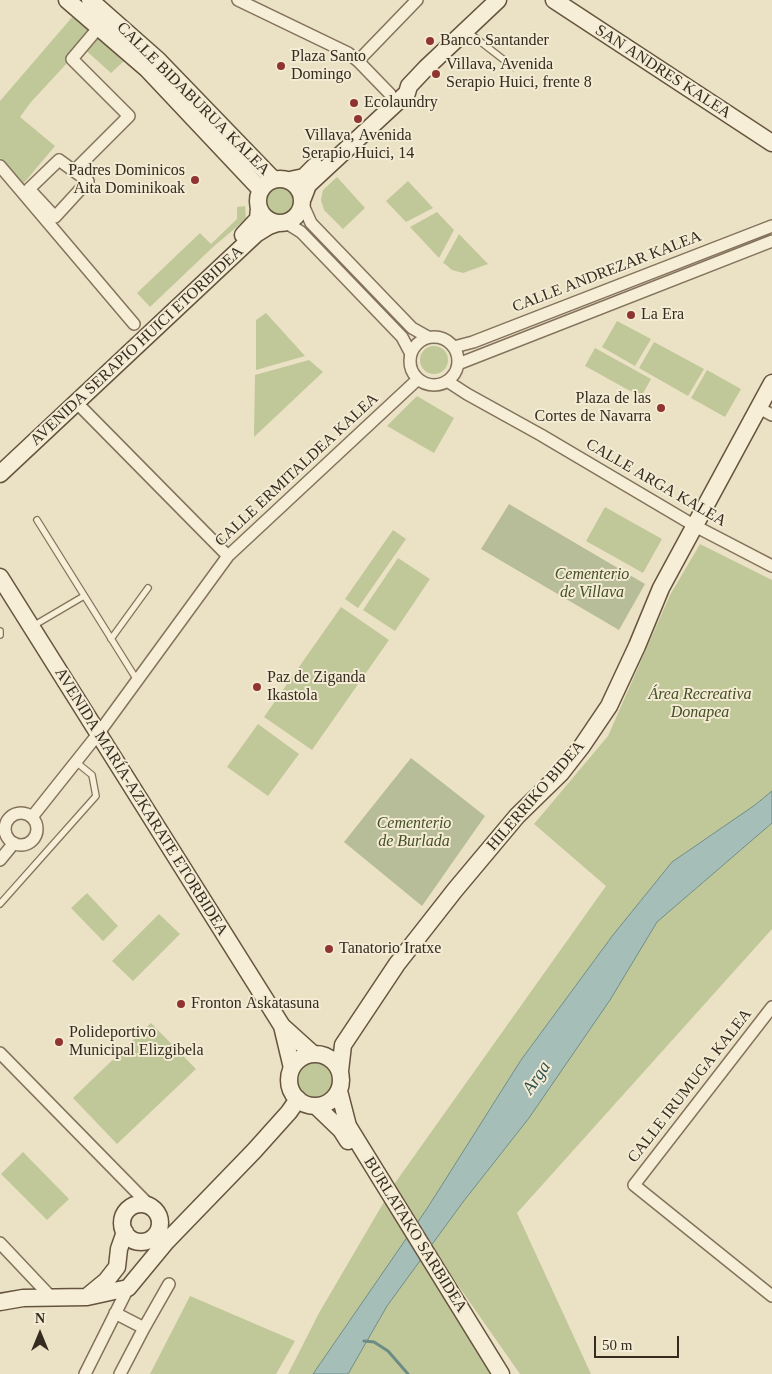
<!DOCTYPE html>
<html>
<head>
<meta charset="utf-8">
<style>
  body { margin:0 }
  #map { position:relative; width:772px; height:1374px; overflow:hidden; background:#ebe1c4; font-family:"Times New Roman",serif }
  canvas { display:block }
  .north { position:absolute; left:15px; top:1309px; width:50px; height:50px; -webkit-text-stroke:4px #f3ebd3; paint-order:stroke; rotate:0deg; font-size:14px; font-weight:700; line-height:20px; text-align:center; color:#352b1f }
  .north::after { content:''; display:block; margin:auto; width:18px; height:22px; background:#352b1f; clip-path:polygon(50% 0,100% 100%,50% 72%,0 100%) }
  .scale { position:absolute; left:594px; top:1336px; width:85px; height:22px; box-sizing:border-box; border:2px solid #352b1f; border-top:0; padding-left:6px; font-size:15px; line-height:18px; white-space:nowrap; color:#352b1f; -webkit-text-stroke:4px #f3ebd3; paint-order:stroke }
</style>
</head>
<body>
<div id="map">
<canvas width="772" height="1374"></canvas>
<div class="north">N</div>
<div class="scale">50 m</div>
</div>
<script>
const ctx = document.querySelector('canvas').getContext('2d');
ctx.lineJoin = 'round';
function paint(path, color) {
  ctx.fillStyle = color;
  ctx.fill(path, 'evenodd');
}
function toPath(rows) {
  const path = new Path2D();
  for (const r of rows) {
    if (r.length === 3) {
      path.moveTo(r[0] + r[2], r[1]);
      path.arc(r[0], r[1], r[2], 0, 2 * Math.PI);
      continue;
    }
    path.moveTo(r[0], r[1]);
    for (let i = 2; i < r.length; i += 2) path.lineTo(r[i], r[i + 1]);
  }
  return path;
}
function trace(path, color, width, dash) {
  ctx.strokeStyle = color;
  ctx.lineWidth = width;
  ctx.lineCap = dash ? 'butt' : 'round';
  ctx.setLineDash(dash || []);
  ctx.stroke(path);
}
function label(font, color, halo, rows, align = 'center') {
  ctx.font = font + ' "Times New Roman",serif';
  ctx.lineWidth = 4;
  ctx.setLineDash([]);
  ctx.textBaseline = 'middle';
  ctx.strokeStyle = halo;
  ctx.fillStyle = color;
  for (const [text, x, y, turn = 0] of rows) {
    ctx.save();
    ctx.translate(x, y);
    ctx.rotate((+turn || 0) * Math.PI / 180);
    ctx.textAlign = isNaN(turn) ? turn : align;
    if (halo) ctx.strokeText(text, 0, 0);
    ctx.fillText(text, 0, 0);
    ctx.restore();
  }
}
paint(toPath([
  [74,15,124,61,111,73,82,47,31,102,20,117,55,146,23,184,0,158,0,101],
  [337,177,365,208,343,229,324,210,321,200,323,190],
  [408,181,433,208,406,222,386,201],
  [282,200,15],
  [245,206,246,219,213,247,150,307,137,293,200,233,211,244,237,219,237,207],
  [437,212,454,230,439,258,410,227],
  [459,234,488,264,463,273,452,270,445,264,443,263],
  [266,313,305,356,256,370,256,320],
  [617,321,651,339,635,366,602,347],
  [654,342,704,369,688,396,639,368],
  [434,360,14],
  [595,348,651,379,641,397,585,366],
  [309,360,323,372,254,437,255,375],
  [707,370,741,389,725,417,691,398],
  [417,396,454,418,434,453,387,426],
  [605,507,662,539,643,573,586,541],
  [393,530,406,539,358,608,345,599],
  [700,544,772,580,772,791,755,805,672,862,613,935,521,1060,428,1207,313,1374,288,1374,319,1313,395,1183,606,886,534,824,608,736,670,595],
  [398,558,430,579,395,631,363,610],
  [341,607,389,640,312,750,264,717],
  [258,724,299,754,268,796,227,767],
  [772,823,772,929,517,1213,591,1374,520,1374,455,1281,442,1295,458,1320,499,1374,348,1374,387,1306,463,1202,529,1118,610,1000,657,922],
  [87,893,118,926,103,941,71,908],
  [159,914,180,934,133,981,112,961],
  [151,1023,196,1069,117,1144,73,1098],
  [315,1080,20],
  [23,1152,69,1199,47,1220,1,1174],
  [190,1296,295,1341,276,1374,150,1374]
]), '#c0c899');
paint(toPath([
  [509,504,645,584,619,630,481,549],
  [411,758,485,816,422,906,344,842]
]), '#b7bd98');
const water = toPath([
  [772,791,772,823,657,922,610,1000,529,1118,463,1202,387,1306,348,1374,313,1374,428,1207,521,1060,613,935,672,862,755,805,772,791]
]);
paint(water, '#a6beb8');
trace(water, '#6d8c86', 1);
trace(toPath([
  [364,1341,374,1342,388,1351,408,1374]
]), '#6d8c86', 3);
const lane = toPath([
  [468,32,513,67],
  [37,520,137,680],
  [33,626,84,596],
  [0,631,0,635],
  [111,639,148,588],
  [0,832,6,831],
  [0,904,96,796,92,775,76,762]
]);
const street = toPath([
  [238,0,348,53,358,61,390,94],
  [358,61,417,0],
  [0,166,134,324],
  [74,171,88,181,55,217,29,189,59,160,74,171,129,116,72,59,99,27],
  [303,205,311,223,412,328,428,337],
  [285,222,301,232,402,337,411,354],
  [434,361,24],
  [454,347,473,342,772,226],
  [458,364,772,241],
  [447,381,467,394,541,435,695,526,772,566],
  [77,403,228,556],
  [759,408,772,415],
  [21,829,16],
  [32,817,98,734,228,556,418,379],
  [0,860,14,843],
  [772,1007,634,1185,772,1296],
  [0,1053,150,1206],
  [0,1243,51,1297],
  [115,1313,144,1328],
  [85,1374,128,1288],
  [120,1374,144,1328,169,1284]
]);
const secondary = toPath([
  [67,0,147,69,261,190],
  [90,0,158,60,273,179],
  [554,0,772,143],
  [280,201,22],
  [290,180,304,177,315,166],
  [303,198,308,185,407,93,409,86,426,68,498,0],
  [243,235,258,219,259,208],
  [0,474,256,234,269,226,278,223],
  [0,577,282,1026,313,1054],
  [282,1026,292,1068],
  [315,1080,26],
  [340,1071,343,1045,397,964,455,890,517,816,561,773,582,746,609,706,637,646,661,588,772,383],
  [339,1091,348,1126,501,1374],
  [316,1106,341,1130,348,1141],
  [141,1223,19],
  [89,1295,106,1281,117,1267,119,1249,125,1232],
  [0,1302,23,1298,87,1297,128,1288,166,1242,254,1151,289,1112,298,1099]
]);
trace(lane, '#84735c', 8);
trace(street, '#84735c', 14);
trace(secondary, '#66543f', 19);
trace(lane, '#f6eed7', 5.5);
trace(street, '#f6eed7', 11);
trace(secondary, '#f6eed7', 16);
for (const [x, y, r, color] of [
  [430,41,5,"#8f3430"],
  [281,66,5,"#8f3430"],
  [436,74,5,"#8f3430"],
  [354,103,5,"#8f3430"],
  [358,119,5,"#8f3430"],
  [195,180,5,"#8f3430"],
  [631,315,5,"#8f3430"],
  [661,408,5,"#8f3430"],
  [257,687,5,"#8f3430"],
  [329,949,5,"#8f3430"],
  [181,1004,5,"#8f3430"],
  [59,1042,5,"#8f3430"]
]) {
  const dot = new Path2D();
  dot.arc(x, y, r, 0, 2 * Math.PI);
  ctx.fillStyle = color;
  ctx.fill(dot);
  trace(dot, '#f3ebd3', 2);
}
label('16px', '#352b1f', '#f3ebd3', [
  ["Banco Santander",440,41],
  ["Plaza Santo",291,57],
  ["Domingo",291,75],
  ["Villava, Avenida",446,65],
  ["Serapio Huici, frente 8",446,83],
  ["Ecolaundry",364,103],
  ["Villava, Avenida",358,136,"center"],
  ["Serapio Huici, 14",358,154,"center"],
  ["Padres Dominicos",185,171,"right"],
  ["Aita Dominikoak",185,189,"right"],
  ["La Era",641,315],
  ["Plaza de las",651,399,"right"],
  ["Cortes de Navarra",651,417,"right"],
  ["Paz de Ziganda",267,678],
  ["Ikastola",267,696],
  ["Tanatorio Iratxe",339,949],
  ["Fronton Askatasuna",191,1004],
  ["Polideportivo",69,1033],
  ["Municipal Elizgibela",69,1051]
], 'left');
label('16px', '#352b1f', '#f3ebd3', [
  ["SAN ANDRES KALEA",663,72,33],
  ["CALLE BIDABURUA KALEA",193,99,45],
  ["CALLE ANDREZAR KALEA",607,272,-21],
  ["AVENIDA SERAPIO HUICI ETORBIDEA",137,346,-43],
  ["CALLE ERMITALDEA KALEA",297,470,-43],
  ["CALLE ARGA KALEA",656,483,30],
  ["HILERRIKO BIDEA",536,796,-49],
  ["AVENIDA MARÍA-AZKARATE ETORBIDEA",141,802,58],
  ["CALLE IRUMUGA KALEA",690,1086,-52],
  ["BURLATAKO SARBIDEA",415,1235,58]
]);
label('italic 16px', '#445027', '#f3ebd3', [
  ["Cementerio",592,575],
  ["de Villava",592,593],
  ["Área Recreativa",700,695],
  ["Donapea",700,713],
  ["Cementerio",414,824],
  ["de Burlada",414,842]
]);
label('italic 18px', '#2f5453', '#f3ebd3', [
  ["Arga",537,1078,-56]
]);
</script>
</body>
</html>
